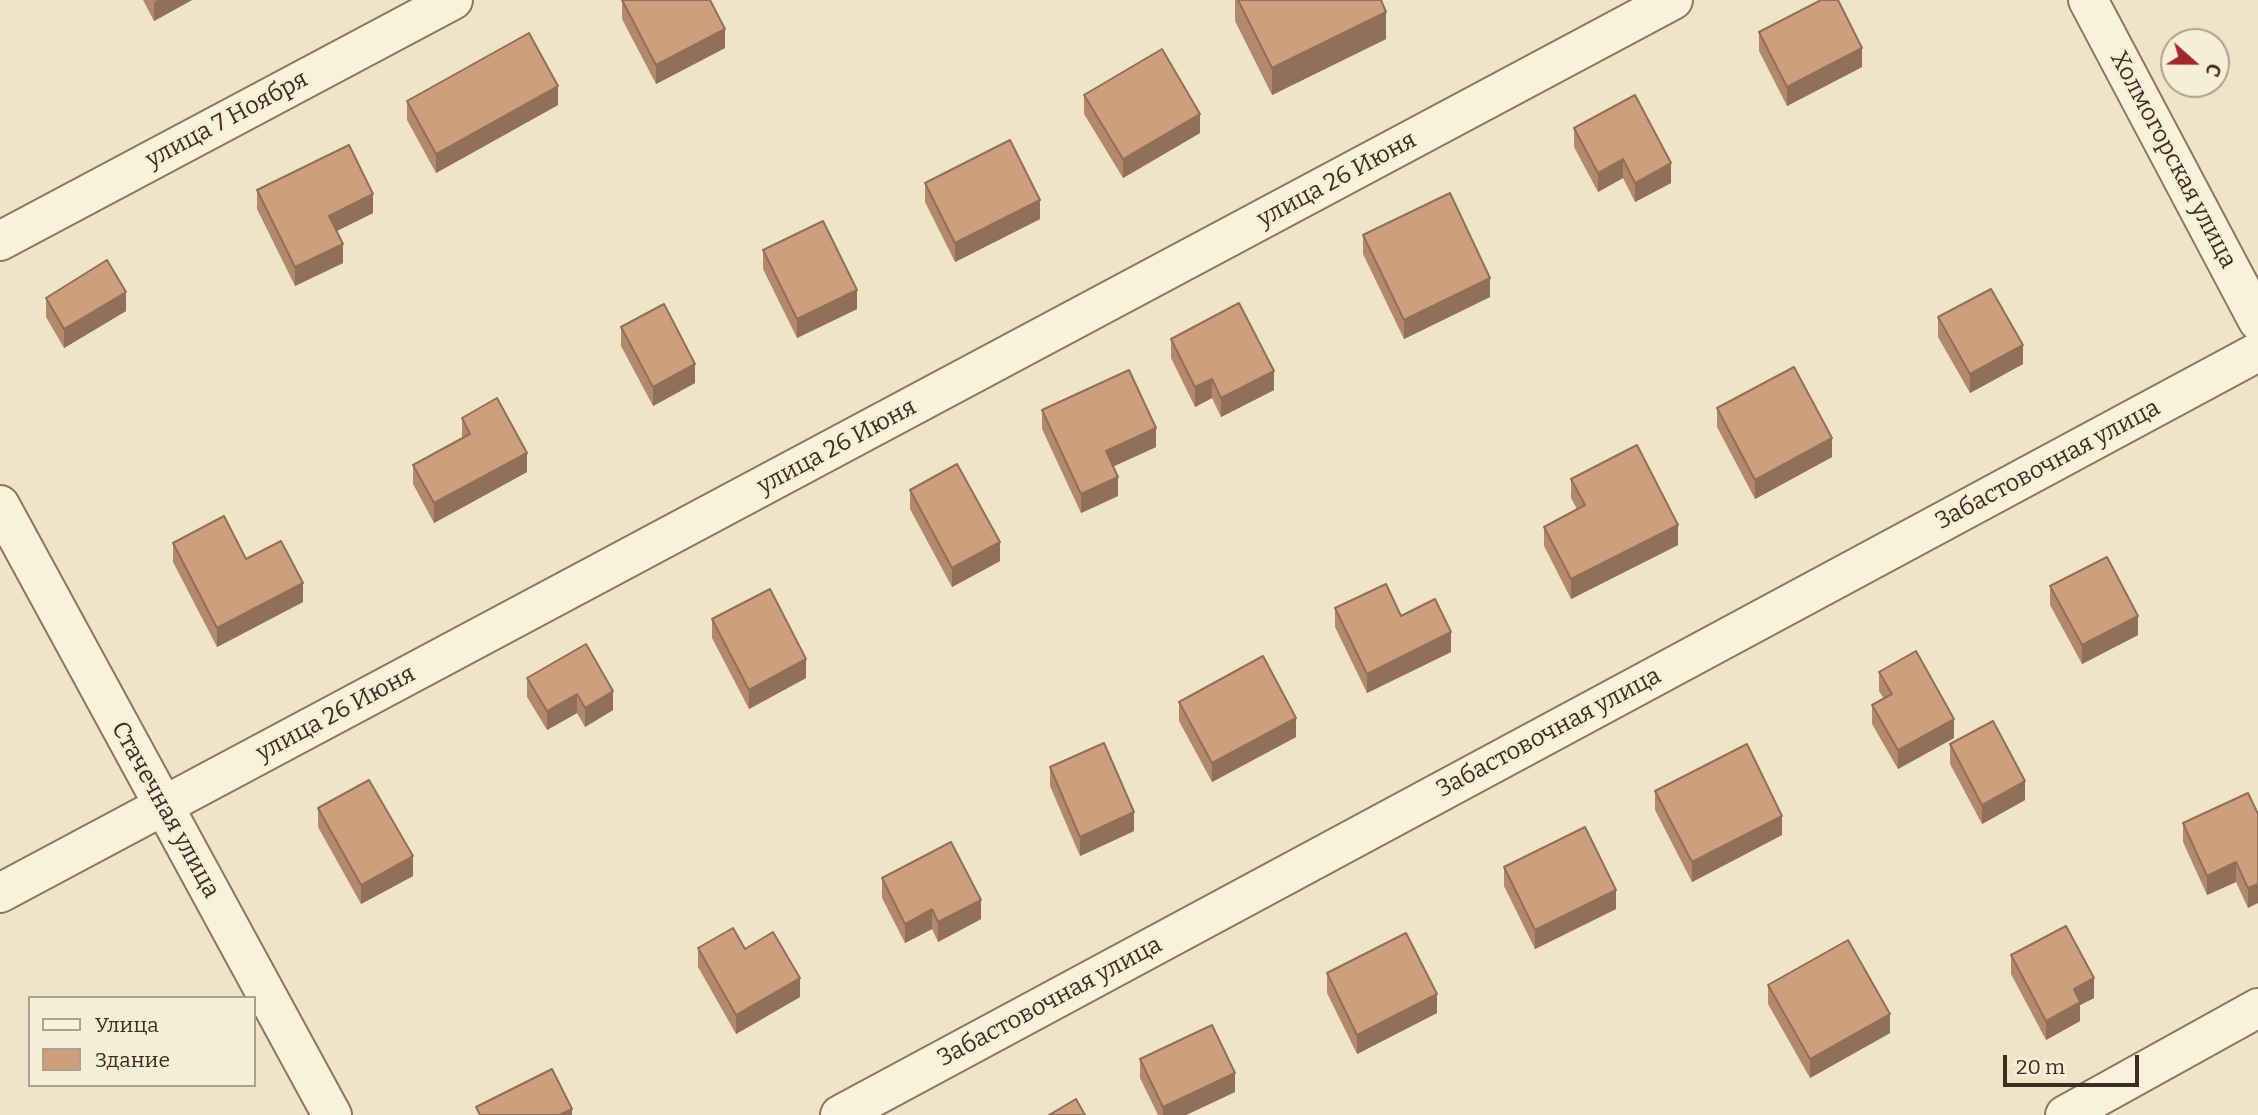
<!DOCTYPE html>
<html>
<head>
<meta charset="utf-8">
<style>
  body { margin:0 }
  #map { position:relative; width:2258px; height:1115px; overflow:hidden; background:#f0e4c8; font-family:Bitter,serif }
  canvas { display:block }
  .legend { position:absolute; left:28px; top:996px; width:228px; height:91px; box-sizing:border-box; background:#f7eed8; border:2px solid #ada18e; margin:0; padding:9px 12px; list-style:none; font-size:21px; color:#3d2e20 }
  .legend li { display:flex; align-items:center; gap:14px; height:35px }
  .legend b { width:35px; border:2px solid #ada18e }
  .north { position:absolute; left:2160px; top:28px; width:70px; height:70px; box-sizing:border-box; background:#f7eed8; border:2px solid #ada18e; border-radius:50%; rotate:111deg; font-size:19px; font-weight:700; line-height:28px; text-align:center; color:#3d2e20 }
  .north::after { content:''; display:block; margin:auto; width:24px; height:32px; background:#9e2a2b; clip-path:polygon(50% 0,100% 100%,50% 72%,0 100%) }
  .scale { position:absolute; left:2003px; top:1055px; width:136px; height:32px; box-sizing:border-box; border:4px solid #3d2e20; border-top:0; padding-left:9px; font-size:21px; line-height:24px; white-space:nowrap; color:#3d2e20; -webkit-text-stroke:5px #f7eed8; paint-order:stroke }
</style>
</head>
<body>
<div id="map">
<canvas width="2258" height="1115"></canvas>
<ul class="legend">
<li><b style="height:9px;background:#faf1dc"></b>Улица</li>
<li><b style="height:19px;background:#cf9f7d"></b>Здание</li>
</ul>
<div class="north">С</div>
<div class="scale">20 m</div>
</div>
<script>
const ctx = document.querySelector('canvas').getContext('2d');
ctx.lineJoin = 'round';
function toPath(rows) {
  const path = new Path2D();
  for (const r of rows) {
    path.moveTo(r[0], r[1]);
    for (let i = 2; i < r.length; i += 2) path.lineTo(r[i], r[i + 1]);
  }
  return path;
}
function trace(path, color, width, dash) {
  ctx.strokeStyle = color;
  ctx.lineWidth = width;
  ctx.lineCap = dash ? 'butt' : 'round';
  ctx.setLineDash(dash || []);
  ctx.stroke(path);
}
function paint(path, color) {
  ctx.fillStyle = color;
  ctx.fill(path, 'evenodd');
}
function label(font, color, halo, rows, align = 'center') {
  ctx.font = font + ' Bitter,serif';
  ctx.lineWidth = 5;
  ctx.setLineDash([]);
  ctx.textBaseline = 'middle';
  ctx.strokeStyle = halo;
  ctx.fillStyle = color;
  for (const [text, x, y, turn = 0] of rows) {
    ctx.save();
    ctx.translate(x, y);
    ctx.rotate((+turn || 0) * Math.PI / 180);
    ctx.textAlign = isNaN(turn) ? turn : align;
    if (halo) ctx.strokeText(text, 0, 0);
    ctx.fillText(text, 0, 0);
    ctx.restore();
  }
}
const minor = toPath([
  [2088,0,2258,321],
  [0,241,453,0],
  [0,505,332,1115],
  [0,893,1673,0],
  [840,1115,2258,352],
  [2065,1115,2258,1008]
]);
trace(minor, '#8d765c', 42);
trace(minor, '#faf1dc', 38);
paint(toPath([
  [143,0,192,0,154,21],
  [622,0,725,48,656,84,622,19],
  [1235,0,1381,0,1386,39,1272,95,1235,21],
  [1759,32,1862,67,1787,106,1759,51],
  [1084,95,1200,133,1123,178,1084,114],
  [407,101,558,105,436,173,407,120],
  [1574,128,1671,183,1635,202,1623,178,1598,192,1574,147],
  [925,183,1040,219,955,262,925,202],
  [257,190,373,213,336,231,343,263,295,286,257,209],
  [1363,235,1490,297,1404,339,1363,254],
  [763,250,857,309,797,338,763,269],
  [46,298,126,311,64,348,46,317],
  [1938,317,2023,364,1970,393,1938,337],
  [621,327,695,383,653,406,621,346],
  [1171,339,1274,390,1221,417,1212,398,1195,407,1171,358],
  [1717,408,1832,457,1755,499,1717,427],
  [1042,410,1156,447,1113,466,1118,496,1081,513,1042,429],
  [462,418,527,472,434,523,413,484,413,465,462,438],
  [1571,479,1678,545,1571,599,1544,546,1544,527,1577,509,1571,498],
  [910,490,1000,561,952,587,910,509],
  [173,543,246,559,303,602,217,647,173,562],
  [2050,586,2138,635,2082,664,2050,605],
  [1335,608,1401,616,1451,652,1367,693,1335,627],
  [712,619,806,678,749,709,712,638],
  [586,644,613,710,585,727,577,713,547,730,527,697,527,678],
  [1879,672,1954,738,1898,769,1872,724,1872,705,1884,699,1879,691],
  [1179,702,1296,737,1212,782,1179,721],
  [1950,744,2025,800,1982,824,1950,764],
  [1050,767,1134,831,1080,856,1050,786],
  [1655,791,1782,835,1692,882,1655,810],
  [318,808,413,876,361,904,318,827],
  [2258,814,2248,908,2236,882,2207,895,2183,842,2183,823],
  [1504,867,1616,909,1535,949,1504,886],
  [882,878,981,919,938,942,932,929,905,943,882,898],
  [698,948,745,949,800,997,736,1034,698,967],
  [2011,955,2094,998,2080,1005,2080,1021,2046,1040,2011,974],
  [1327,973,1437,1013,1357,1054,1327,993],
  [1768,985,1890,1033,1810,1078,1768,1004],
  [1140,1059,1235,1092,1186,1115,1158,1115,1140,1078]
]), '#b2896c');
paint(toPath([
  [157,0,192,0,154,21,154,2],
  [1386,12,1386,39,1272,95,1272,68],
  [725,29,725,48,656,84,656,65],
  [1862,48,1862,67,1787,106,1787,87],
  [558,86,558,105,436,173,436,154],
  [1200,114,1200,133,1123,178,1123,159],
  [1623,159,1623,178,1598,192,1598,173],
  [1671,163,1671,183,1635,202,1635,183],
  [373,194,373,213,329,235,329,216],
  [1040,200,1040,219,955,262,955,243],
  [343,244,343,263,295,286,295,267],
  [1490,278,1490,297,1404,339,1404,320],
  [857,290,857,309,797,338,797,319],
  [126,292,126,311,64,348,64,329],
  [2023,345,2023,364,1970,393,1970,374],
  [695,364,695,383,653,406,653,387],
  [1274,371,1274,390,1221,417,1221,398],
  [1212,379,1212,398,1195,407,1195,387],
  [1156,428,1156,447,1106,470,1106,451],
  [1832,438,1832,457,1755,499,1755,480],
  [527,453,527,472,434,523,434,503],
  [1118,477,1118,496,1081,513,1081,494],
  [1678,525,1678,545,1571,599,1571,579],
  [1000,542,1000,561,952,587,952,568],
  [303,583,303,602,217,647,217,628],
  [2138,616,2138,635,2082,664,2082,645],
  [1451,632,1451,652,1367,693,1367,674],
  [806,659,806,678,749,709,749,690],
  [613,691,613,710,585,727,585,708],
  [577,694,577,713,547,730,547,711],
  [1296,718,1296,737,1212,782,1212,763],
  [1954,719,1954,738,1898,769,1898,750],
  [2025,781,2025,800,1982,824,1982,805],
  [1134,812,1134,831,1080,856,1080,837],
  [1782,816,1782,835,1692,882,1692,862],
  [413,856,413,876,361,904,361,885],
  [2236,862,2236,882,2207,895,2207,876],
  [2258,884,2258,903,2248,908,2248,888],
  [1616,890,1616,909,1535,949,1535,930],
  [981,900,981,919,938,942,938,922],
  [932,909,932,929,905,943,905,924],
  [800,978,800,997,736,1034,736,1015],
  [2094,978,2094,998,2080,1005,2080,1021,2046,1040,2046,1021,2074,989],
  [1437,994,1437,1013,1357,1054,1357,1035],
  [1890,1014,1890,1033,1810,1078,1810,1059],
  [1235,1073,1235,1092,1186,1115,1163,1115,1163,1107],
  [572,1109,572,1115,559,1115]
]), '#916f58');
const building = toPath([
  [622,0,710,0,725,29,656,65,622,0],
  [1238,0,1381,0,1386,12,1272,68,1238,0],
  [1821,0,1838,0,1862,48,1787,87,1759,32,1821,0],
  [529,33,558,86,436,154,407,101,529,33],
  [1162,49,1200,114,1123,159,1084,95,1162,49],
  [1635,95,1671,163,1635,183,1623,159,1598,173,1574,128,1635,95],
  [1010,140,1040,200,955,243,925,183,1010,140],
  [349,145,373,194,329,216,343,244,295,267,257,190,349,145],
  [1450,193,1490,278,1404,320,1363,235,1450,193],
  [823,221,857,290,797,319,763,250,823,221],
  [107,260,126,292,64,329,46,298,107,260],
  [1991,289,2023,345,1970,374,1938,317,1991,289],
  [1239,303,1274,371,1221,398,1212,379,1195,387,1171,339,1239,303],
  [664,304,695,364,653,387,621,327,664,304],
  [1794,367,1832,438,1755,480,1717,408,1794,367],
  [1129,370,1156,428,1106,451,1118,477,1081,494,1042,410,1129,370],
  [497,398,527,453,434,503,413,465,470,434,462,418,497,398],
  [1637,445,1678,525,1571,579,1544,527,1585,505,1571,479,1637,445],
  [957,464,1000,542,952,568,910,490,957,464],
  [224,516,246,559,281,541,303,583,217,628,173,543,224,516],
  [2107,557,2138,616,2082,645,2050,586,2107,557],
  [1386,584,1401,616,1435,599,1451,632,1367,674,1335,608,1386,584],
  [770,589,806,659,749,690,712,619,770,589],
  [586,644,613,691,585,708,577,694,547,711,527,678,586,644],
  [1916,651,1954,719,1898,750,1872,705,1892,694,1879,672,1916,651],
  [1263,656,1296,718,1212,763,1179,702,1263,656],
  [1993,721,2025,781,1982,805,1950,744,1993,721],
  [1104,743,1134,812,1080,837,1050,767,1104,743],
  [1747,744,1782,816,1692,862,1655,791,1747,744],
  [369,780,413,856,361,885,318,808,369,780],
  [2248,793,2258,814,2258,884,2248,888,2236,862,2207,876,2183,823,2248,793],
  [1585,827,1616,890,1535,930,1504,867,1585,827],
  [951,842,981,900,938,922,932,909,905,924,882,878,951,842],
  [2066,926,2094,978,2074,989,2080,1002,2046,1021,2011,955,2066,926],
  [733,928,745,949,773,932,800,978,736,1015,698,948,733,928],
  [1406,933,1437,994,1357,1035,1327,973,1406,933],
  [1848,940,1890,1014,1810,1059,1768,985,1848,940],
  [1212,1025,1235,1073,1163,1107,1140,1059,1212,1025],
  [552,1069,572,1109,559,1115,480,1115,476,1107,552,1069],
  [1076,1099,1085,1115,1049,1115,1076,1099]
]);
paint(building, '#cf9f7d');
trace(building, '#916f58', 2);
label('24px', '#3d2e20', '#f7eed8', [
  ["улица 7 Ноября",227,120,-28],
  ["Холмогорская улица",2173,160,62],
  ["улица 26 Июня",1337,180,-28],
  ["улица 26 Июня",837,447,-28],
  ["Забастовочная улица",2048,465,-28],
  ["улица 26 Июня",336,714,-28],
  ["Забастовочная улица",1549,733,-28],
  ["Стачечная улица",165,810,61],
  ["Забастовочная улица",1050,1002,-28]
]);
</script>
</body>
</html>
